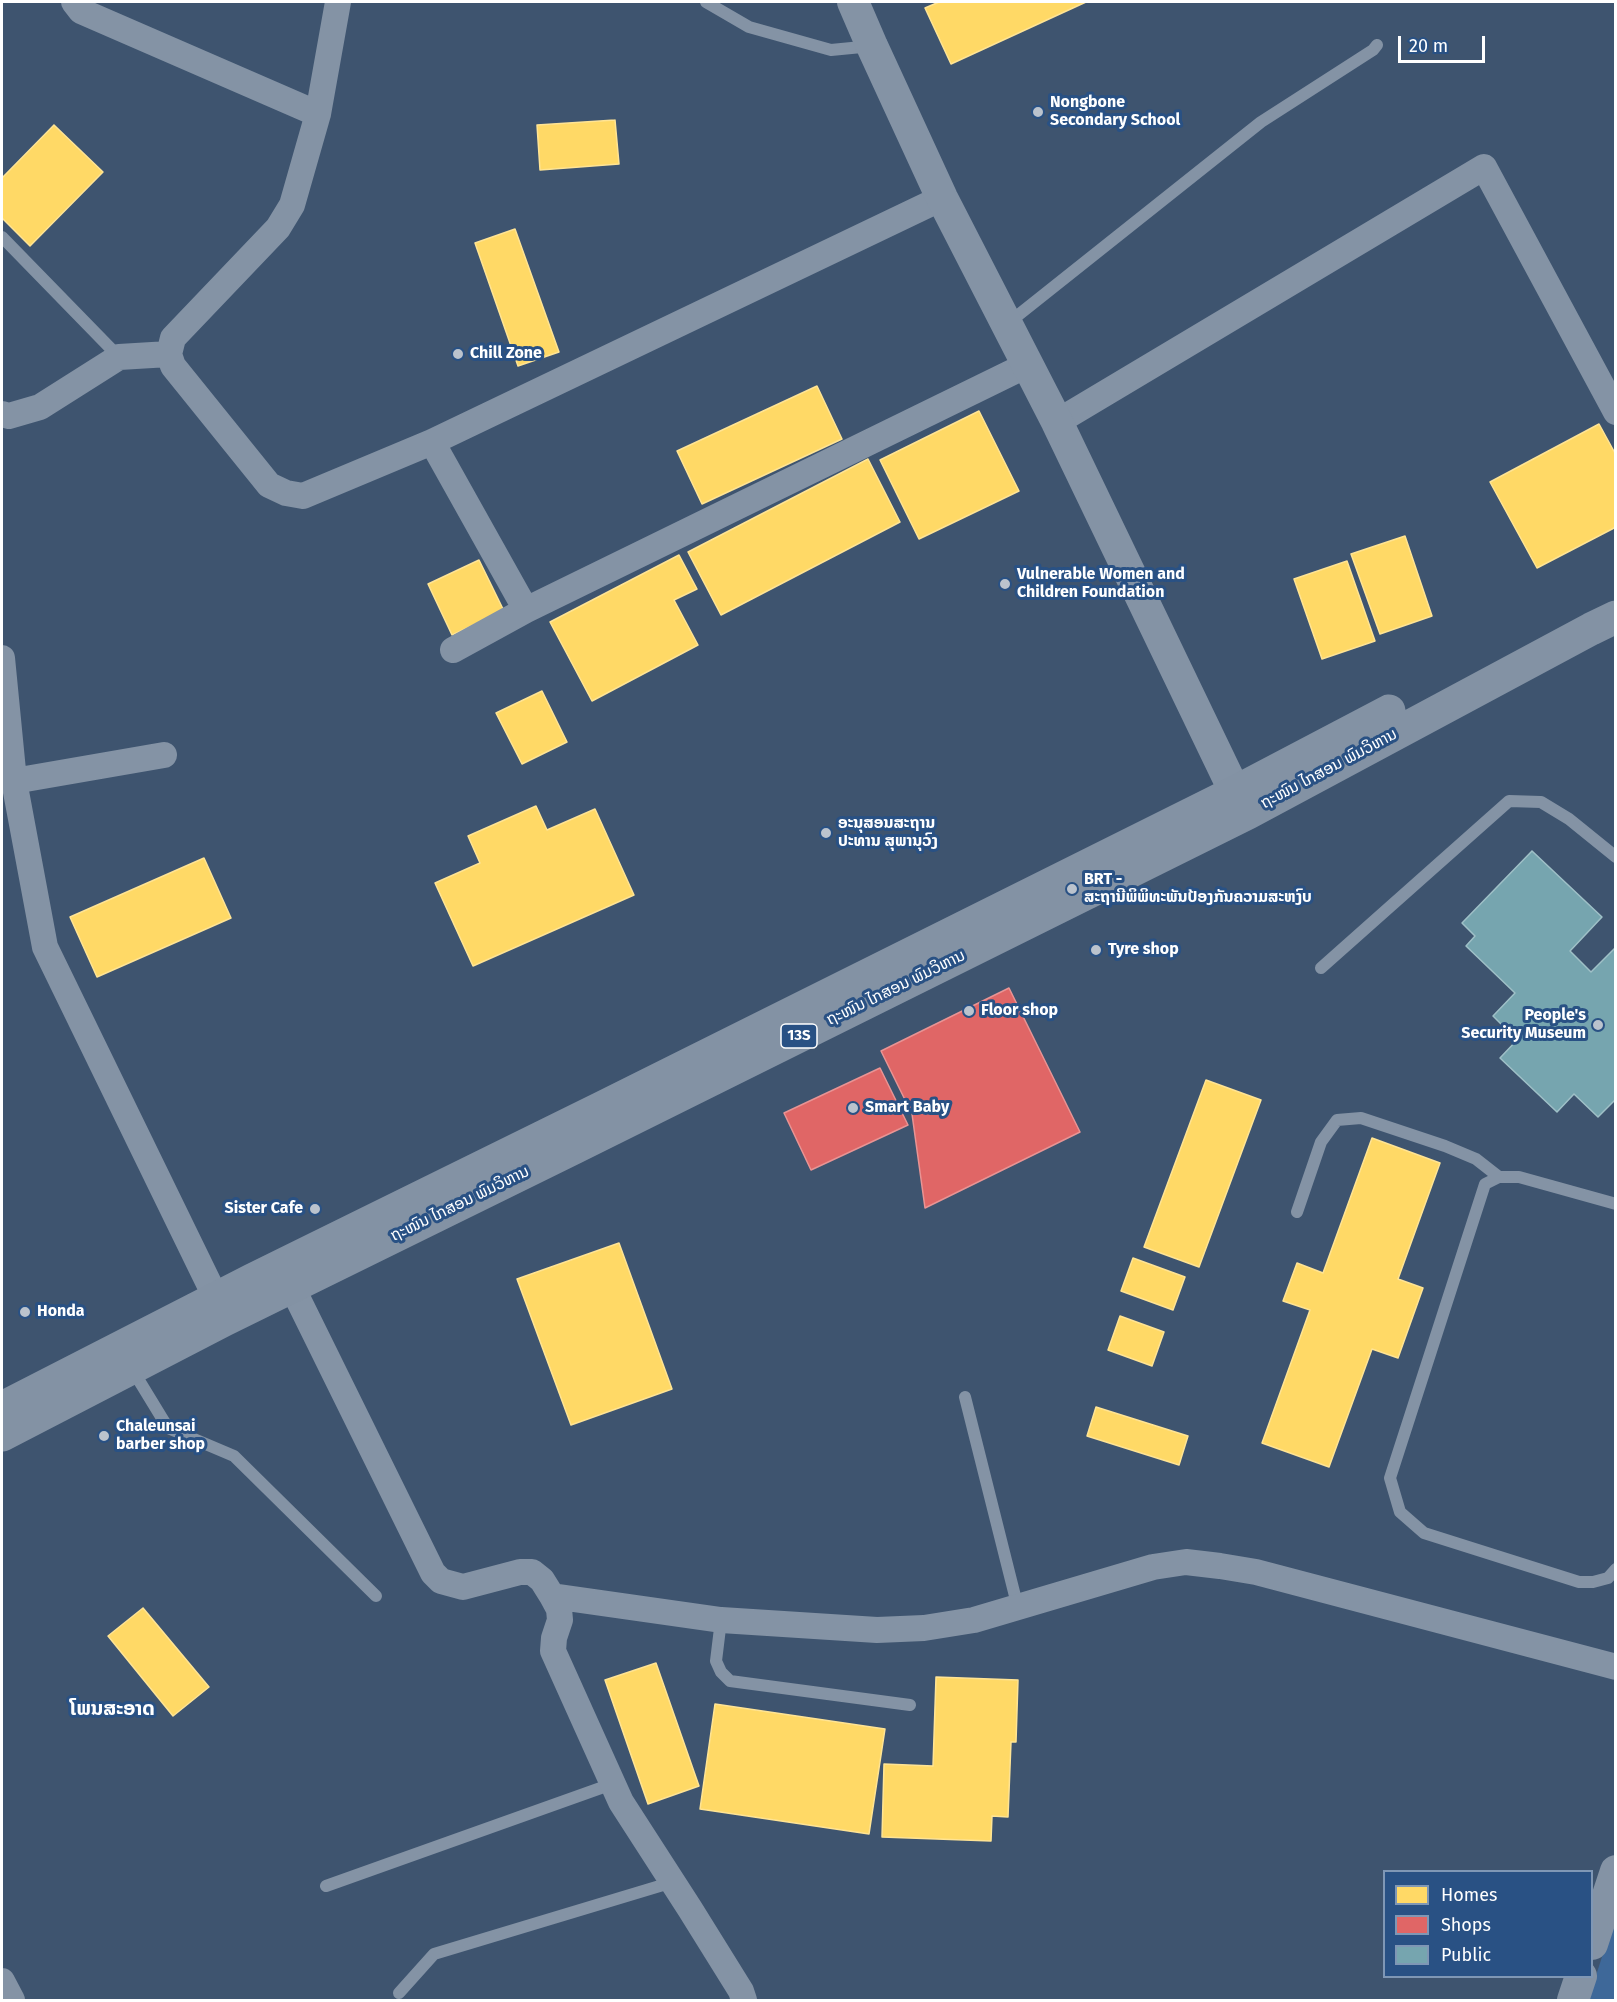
<!DOCTYPE html>
<html>
<head>
<meta charset="utf-8">
<style>
  body { margin:0 }
  #map { position:relative; width:1617px; height:2002px; overflow:hidden; background:#3e546f; font-family:"Fira Sans",sans-serif }
  canvas { display:block }
  .frame { position:absolute; inset:0; border:3px solid #fff; pointer-events:none }
  .legend { position:absolute; left:1383px; top:1870px; width:210px; height:108px; box-sizing:border-box; background:#295184; border:2px solid #7f97b5; margin:0; padding:8px 10px; list-style:none; font-size:18px; color:#fff }
  .legend li { display:flex; align-items:center; gap:12px; height:30px }
  .legend b { width:30px; border:2px solid #7f97b5 }
  .scale { position:absolute; left:1398px; top:36px; width:87px; height:27px; box-sizing:border-box; border:3px solid #fff; border-top:0; padding-left:8px; font-size:18px; line-height:21px; white-space:nowrap; color:#fff; -webkit-text-stroke:4px #295184; paint-order:stroke }
</style>
</head>
<body>
<div id="map">
<canvas width="1617" height="2002"></canvas>
<div class="frame"></div>
<ul class="legend">
<li><b style="height:16px;background:#ffd966"></b>Homes</li>
<li><b style="height:16px;background:#e06666"></b>Shops</li>
<li><b style="height:16px;background:#76a5af"></b>Public</li>
</ul>
<div class="scale">20 m</div>
</div>
<script>
const ctx = document.querySelector('canvas').getContext('2d');
ctx.lineJoin = 'round';
function paint(path, color) {
  ctx.fillStyle = color;
  ctx.fill(path, 'evenodd');
}
function toPath(rows) {
  const path = new Path2D();
  for (const r of rows) {
    path.moveTo(r[0], r[1]);
    for (let i = 2; i < r.length; i += 2) path.lineTo(r[i], r[i + 1]);
  }
  return path;
}
function trace(path, color, width, dash) {
  ctx.strokeStyle = color;
  ctx.lineWidth = width;
  ctx.lineCap = dash ? 'butt' : 'round';
  ctx.setLineDash(dash || []);
  ctx.stroke(path);
}
function label(font, color, halo, rows, align = 'center') {
  ctx.font = font + ' "Fira Sans","Noto Sans Lao",sans-serif';
  ctx.lineWidth = 6;
  ctx.setLineDash([]);
  ctx.textBaseline = 'middle';
  ctx.strokeStyle = halo;
  ctx.fillStyle = color;
  for (const [text, x, y, turn = 0] of rows) {
    ctx.save();
    ctx.translate(x, y);
    ctx.rotate((+turn || 0) * Math.PI / 180);
    ctx.textAlign = isNaN(turn) ? turn : align;
    if (halo) ctx.strokeText(text, 0, 0);
    ctx.fillText(text, 0, 0);
    ctx.restore();
  }
}
paint(toPath([
  [1615,1917,1615,2000,1588,2000]
]), '#3e6899');
const homes = toPath([
  [939,2,1086,2,951,64,925,8,939,2],
  [615,120,619,164,540,170,537,125,615,120],
  [54,125,103,172,30,246,2,218,2,178,54,125],
  [515,229,559,352,518,366,475,243,515,229],
  [817,386,842,439,702,504,677,451,817,386],
  [979,411,1019,491,919,539,880,460,979,411],
  [1599,424,1616,455,1616,527,1537,568,1490,482,1599,424],
  [868,459,900,522,721,615,688,552,868,459],
  [1405,536,1432,616,1380,634,1351,554,1405,536],
  [679,555,697,589,674,600,698,645,592,701,550,622,679,555],
  [479,560,504,611,452,635,428,584,479,560],
  [1347,561,1375,641,1322,659,1294,579,1347,561],
  [542,691,567,742,522,764,496,713,542,691],
  [536,806,547,830,595,809,634,895,473,966,435,883,480,863,468,836,536,806],
  [204,858,231,918,97,977,70,917,204,858],
  [1206,1080,1261,1100,1199,1267,1144,1247,1206,1080],
  [1372,1138,1440,1163,1398,1279,1423,1288,1398,1358,1372,1349,1329,1467,1262,1443,1310,1310,1283,1301,1297,1263,1323,1273,1372,1138],
  [619,1243,672,1389,571,1425,517,1279,619,1243],
  [1133,1258,1185,1277,1173,1310,1121,1291,1133,1258],
  [1120,1316,1164,1332,1152,1366,1108,1350,1120,1316],
  [1096,1407,1188,1436,1179,1465,1087,1436,1096,1407],
  [143,1608,209,1687,173,1716,108,1636,143,1608],
  [656,1663,699,1786,648,1804,605,1680,656,1663],
  [936,1677,1018,1680,1016,1742,1011,1742,1008,1817,992,1816,991,1841,882,1837,884,1764,933,1766,936,1677],
  [715,1704,885,1729,869,1834,700,1809,715,1704]
]);
paint(homes, '#ffd966');
trace(homes, '#ffe494', 1.5);
const shops = toPath([
  [1009,988,1080,1132,925,1208,912,1114,881,1051,1009,988],
  [880,1068,908,1125,811,1170,784,1113,880,1068]
]);
paint(shops, '#e06666');
trace(shops, '#e99494', 1.5);
const public = toPath([
  [1532,851,1602,917,1570,951,1591,972,1616,947,1616,1099,1598,1117,1574,1094,1557,1112,1500,1058,1517,1040,1493,1016,1515,993,1466,946,1475,936,1462,923,1532,851]
]);
paint(public, '#76a5af');
trace(public, '#9fc0c7', 1.5);
trace(toPath([
  [706,2,749,27,831,50,872,46],
  [2,237,119,357],
  [1007,324,1261,122,1373,50,1377,45],
  [1321,968,1509,801,1541,802,1569,819,1616,857],
  [1616,1204,1519,1177,1499,1177,1485,1184,1390,1478,1400,1512,1424,1533,1579,1582,1593,1582,1608,1578,1616,1569],
  [1297,1212,1321,1142,1337,1120,1361,1118,1445,1146,1476,1159,1499,1177],
  [132,1369,168,1428,234,1456,376,1596],
  [965,1397,1018,1608],
  [721,1620,716,1661,721,1672,730,1681,910,1705],
  [326,1886,612,1784],
  [399,1993,434,1954,673,1882]
]), '#8493a5', 12);
trace(toPath([
  [74,2,81,11,318,114],
  [338,2,318,114,292,205,278,228,173,338,169,354,173,366,269,485,286,493,303,496,432,442,942,198],
  [2,414,9,416,40,407,119,357,169,354],
  [1057,422,1484,167,1616,412],
  [432,442,526,610],
  [453,650,526,610,1027,365],
  [2,658,14,781,45,947,216,1298],
  [14,781,164,755],
  [292,1287,433,1573,441,1581,463,1587,520,1572,532,1572,542,1580,552,1596,559,1609,560,1620,554,1638,553,1651,621,1802,690,1909,741,1991,744,2000],
  [552,1596,721,1620,877,1630,924,1628,974,1620,1153,1567,1186,1562,1220,1566,1256,1572,1616,1667],
  [2,1981,12,2000]
]), '#8493a5', 26);
trace(toPath([
  [853,2,872,46,942,198,1057,422,1235,792],
  [1592,1944,1616,1871],
  [1573,2000,1581,1976]
]), '#8493a5', 32);
trace(toPath([
  [2,1408,252,1280,601,1108,1235,792,1389,711],
  [2,1435,224,1320,574,1148,1248,813,1591,629,1616,617]
]), '#8392a4', 33);
for (const [x, y, r, color] of [
  [1038,112,6,"#bbc3cd"],
  [458,354,6,"#bbc3cd"],
  [1005,584,6,"#bbc3cd"],
  [826,833,6,"#bbc3cd"],
  [1072,889,6,"#bbc3cd"],
  [1096,950,6,"#bbc3cd"],
  [969,1011,6,"#bbc3cd"],
  [1598,1025,6,"#bbc3cd"],
  [853,1108,6,"#bbc3cd"],
  [315,1209,6,"#bbc3cd"],
  [25,1312,6,"#bbc3cd"],
  [104,1436,6,"#bbc3cd"]
]) {
  const dot = new Path2D();
  dot.arc(x, y, r, 0, 2 * Math.PI);
  ctx.fillStyle = color;
  ctx.fill(dot);
  trace(dot, '#295184', 2);
}
for (const [x, y, w] of [
  [799,1036,36]
]) {
  const box = new Path2D();
  box.roundRect(x - w / 2, y - 12, w, 24, 4.5);
  ctx.fillStyle = '#295184';
  ctx.fill(box);
  trace(box, '#fff', 1.5);
}
label('bold 15px', '#fff', null, [
  ["13S",799,1036]
]);
label('bold 16px', '#fff', '#295184', [
  ["Nongbone",1050,103],
  ["Secondary School",1050,121],
  ["Chill Zone",470,354],
  ["Vulnerable Women and",1017,575],
  ["Children Foundation",1017,593],
  ["ອະນຸສອນສະຖານ",838,824],
  ["ປະທານ ສຸພານຸວົງ",838,842],
  ["BRT -",1084,880],
  ["ສະຖານີພິພິທະພັນປ້ອງກັນຄວາມສະຫງົບ",1084,898],
  ["Tyre shop",1108,950],
  ["Floor shop",981,1011],
  ["People's",1586,1016,"right"],
  ["Security Museum",1586,1034,"right"],
  ["Smart Baby",865,1108],
  ["Sister Cafe",303,1209,"right"],
  ["Honda",37,1312],
  ["Chaleunsai",116,1427],
  ["barber shop",116,1445]
], 'left');
label('16px', '#fff', '#295184', [
  ["ຖະໜົນ ໄກສອນ ພົມວິຫານ",1329,769,-28],
  ["ຖະໜົນ ໄກສອນ ພົມວິຫານ",896,988,-26],
  ["ຖະໜົນ ໄກສອນ ພົມວິຫານ",460,1204,-26]
]);
label('bold 20px', '#fff', '#295184', [
  ["ໂພນສະອາດ",112,1709]
]);
</script>
</body>
</html>
